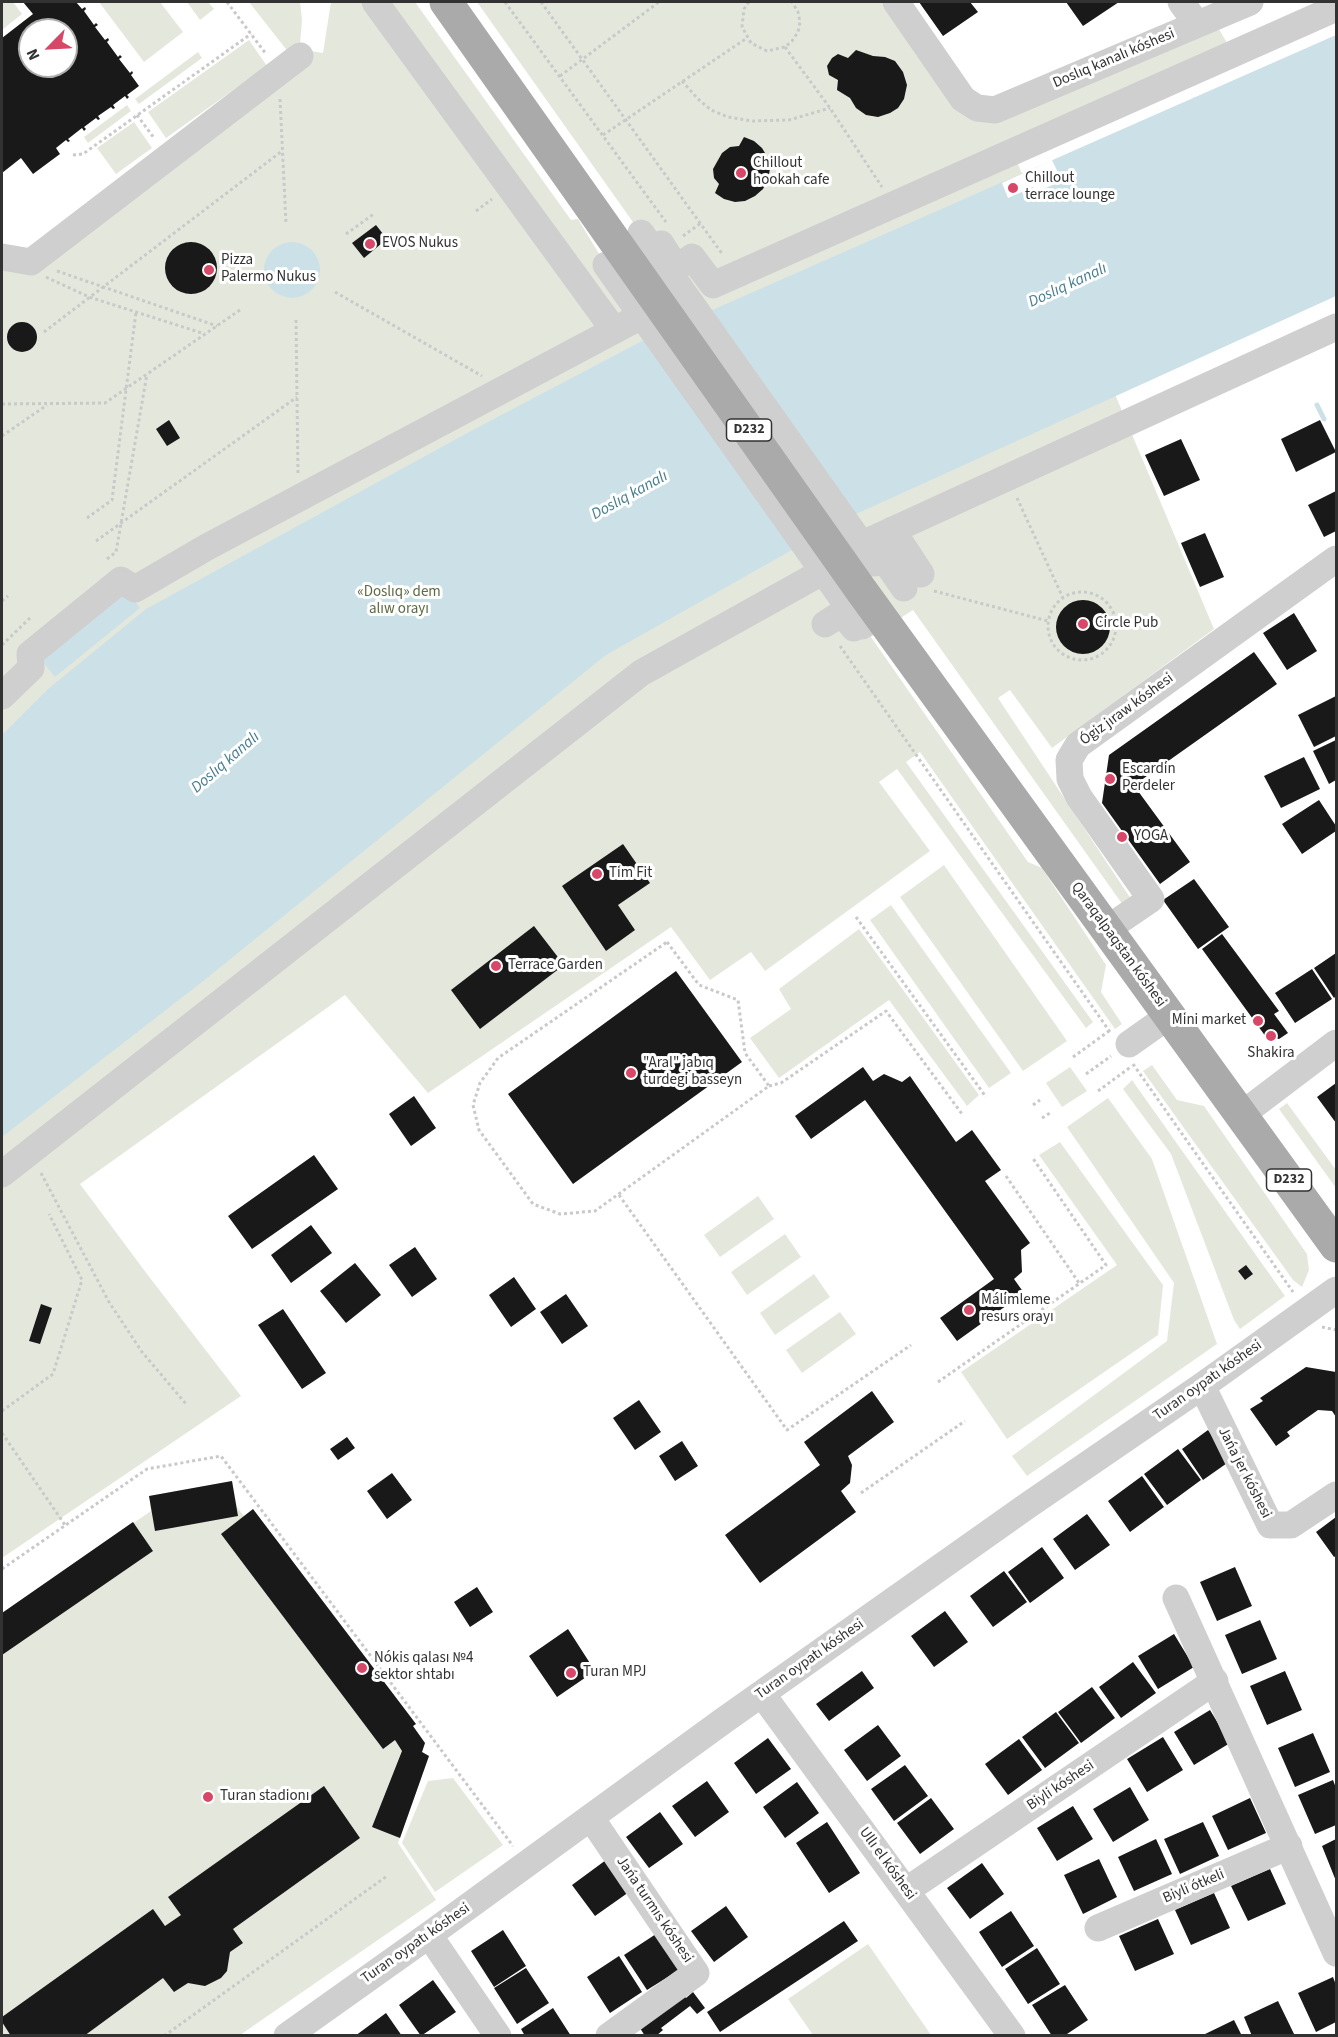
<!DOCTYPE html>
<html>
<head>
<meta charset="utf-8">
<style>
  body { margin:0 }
  #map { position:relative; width:1338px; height:2037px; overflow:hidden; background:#fff; font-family:"Source Sans 3",sans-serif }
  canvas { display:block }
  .frame { position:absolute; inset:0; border:3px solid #323232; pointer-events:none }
  .north { position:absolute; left:18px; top:18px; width:60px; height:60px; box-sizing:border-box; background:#fff; border:2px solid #adadad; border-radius:50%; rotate:246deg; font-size:16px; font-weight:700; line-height:24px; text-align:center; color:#323232 }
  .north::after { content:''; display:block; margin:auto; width:21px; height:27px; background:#d74767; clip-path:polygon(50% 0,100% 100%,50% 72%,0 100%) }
</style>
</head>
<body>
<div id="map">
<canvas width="1338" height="2037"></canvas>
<div class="frame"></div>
<div class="north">N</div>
</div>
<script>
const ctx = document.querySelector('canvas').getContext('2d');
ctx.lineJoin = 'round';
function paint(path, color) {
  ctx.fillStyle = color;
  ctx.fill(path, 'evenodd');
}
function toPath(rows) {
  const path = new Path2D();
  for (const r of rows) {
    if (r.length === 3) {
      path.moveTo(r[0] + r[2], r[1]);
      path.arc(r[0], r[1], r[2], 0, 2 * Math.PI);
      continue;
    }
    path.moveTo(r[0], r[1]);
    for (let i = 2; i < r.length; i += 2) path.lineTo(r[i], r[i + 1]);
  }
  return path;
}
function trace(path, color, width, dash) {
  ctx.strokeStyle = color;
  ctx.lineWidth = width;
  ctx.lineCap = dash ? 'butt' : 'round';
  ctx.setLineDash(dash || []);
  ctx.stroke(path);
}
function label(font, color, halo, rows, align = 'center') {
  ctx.font = font + ' "Source Sans 3",sans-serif';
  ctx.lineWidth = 6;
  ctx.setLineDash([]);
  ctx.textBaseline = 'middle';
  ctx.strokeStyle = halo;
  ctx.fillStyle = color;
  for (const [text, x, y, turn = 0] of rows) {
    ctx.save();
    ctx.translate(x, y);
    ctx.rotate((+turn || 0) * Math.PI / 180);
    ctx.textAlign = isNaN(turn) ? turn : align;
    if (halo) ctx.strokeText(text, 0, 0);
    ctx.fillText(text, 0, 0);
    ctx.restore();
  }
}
paint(toPath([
  [2,2,13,2,22,14,2,30],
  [99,2,160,2,183,32,144,62],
  [187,2,208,2,214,9,200,20],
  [249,2,300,2,302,20,300,44,289,53],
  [331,2,415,2,571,220,578,219,601,257,649,224,646,220,638,226,635,225,477,2,887,2,967,114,1217,26,1230,48,1010,145,1214,629,1052,748,1010,690,998,698,1131,899,1123,905,913,610,871,637,1028,862,1042,868,1106,965,1101,992,1122,1024,1115,1029,920,752,906,762,1093,1022,1086,1028,897,769,879,782,930,851,765,971,751,952,710,980,671,927,428,1093,345,995,80,1184,147,1274,241,1396,2,1558,2,272,299,49,323,53],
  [249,40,267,66,166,138,148,112],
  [198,52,202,58,139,104,135,99],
  [127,105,131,111,88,143,84,137],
  [134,122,152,148,116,174,97,148],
  [944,865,1067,1041,1023,1071,900,897],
  [891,905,1011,1073,989,1088,870,920],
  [859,929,979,1095,967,1106,889,1000,779,1078,750,1038,791,1009,779,989],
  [1152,1065,1177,1100,1204,1106,1307,1254,1309,1270,1302,1287,1293,1280,1143,1071],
  [1070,1067,1087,1091,1062,1107,1046,1083],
  [1132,1080,1285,1296,1240,1329,1234,1320,1171,1154,1123,1089],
  [1108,1098,1152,1159,1217,1344,1027,1476,1012,1456,1167,1341,1174,1283,1067,1127],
  [1287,1103,1336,1170,1336,1188,1279,1109],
  [1060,1142,1163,1285,1158,1335,1007,1439,961,1372,1117,1265,1039,1155],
  [758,1196,774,1219,720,1257,704,1235],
  [785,1234,801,1257,747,1295,731,1272],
  [814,1274,830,1297,775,1335,760,1313],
  [840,1312,856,1334,802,1373,786,1350],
  [232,1481,237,1507,244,1516,253,1509,416,1724,413,1726,425,1743,422,1752,429,1756,398,1843,436,1900,240,2035,2,2035,2,1613,151,1511,149,1496],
  [453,1778,503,1845,435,1892,402,1843,428,1781],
  [868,1944,931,2035,813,2035,788,1999]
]), '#e4e8dc');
paint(toPath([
  [1336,35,1336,296,854,515,606,655,202,982,2,1137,2,735,48,689,146,609,469,432,642,341],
  [292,270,28],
  [123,587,140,608,55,677,38,656]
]), '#cbe1e7');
paint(toPath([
  [1052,160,1062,181,1036,192,1033,187,1008,198,1002,183]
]), '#fff');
trace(toPath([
  [1317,405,1324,419]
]), '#cbe1e7', 5);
paint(toPath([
  [23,2,76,2,82,9,85,7,86,9,84,11,94,25,96,23,98,25,95,27,105,40,108,38,109,40,107,42,118,57,120,55,122,57,119,59,130,73,132,71,133,73,131,75,139,86,127,95,129,97,127,99,125,96,113,105,115,108,113,109,111,107,98,116,100,119,98,120,96,118,84,127,86,129,84,131,82,128,68,139,70,141,68,142,66,140,56,148,60,154,33,174,21,158,2,173,2,38,33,14],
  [30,30,66,30,66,66,30,66],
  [919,2,970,2,978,12,943,36],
  [1066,2,1119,2,1083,26],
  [856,50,873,56,885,57,895,61,903,72,907,85,904,99,898,108,890,113,878,117,866,115,856,108,850,98,837,90,838,80,829,75,827,66,832,58,838,54,848,58],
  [744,137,754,141,762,148,768,158,770,169,768,179,763,189,755,196,745,201,735,202,724,199,715,193,719,184,714,178,713,169,722,153,730,147,739,146],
  [376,225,387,239,364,258,352,243],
  [191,268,26],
  [22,337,15],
  [169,420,180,438,167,446,156,429],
  [1320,420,1336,452,1296,472,1281,439],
  [1181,439,1200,480,1164,496,1145,455],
  [1336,491,1336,531,1324,537,1308,505],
  [1205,533,1224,577,1200,587,1181,543],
  [1083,627,27],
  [1294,613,1317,651,1287,670,1263,633],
  [1254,652,1277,684,1140,781,1138,791,1190,862,1160,884,1102,803,1109,755],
  [1336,696,1336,736,1314,747,1298,715],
  [1336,740,1336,780,1329,784,1313,751],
  [1304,757,1320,789,1281,808,1264,776],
  [1319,800,1336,826,1336,831,1302,854,1282,824],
  [623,844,650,883,618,905,635,930,606,951,562,886],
  [1194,879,1229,927,1198,949,1163,900],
  [534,926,564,965,480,1029,451,990],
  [1222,934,1279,1011,1274,1014,1288,1033,1279,1039,1266,1037,1202,949],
  [1336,953,1336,996,1334,998,1314,968],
  [1312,969,1332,999,1295,1023,1275,993],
  [676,971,742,1062,573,1184,508,1094],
  [863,1067,873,1081,884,1074,902,1082,910,1076,956,1142,972,1130,1001,1170,985,1181,1030,1243,1021,1250,1022,1272,1014,1279,1024,1293,957,1341,940,1318,994,1279,865,1100,811,1139,795,1116],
  [1336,1083,1336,1123,1317,1097],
  [414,1096,436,1128,411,1146,389,1114],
  [314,1155,338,1189,252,1249,228,1216],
  [311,1225,332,1253,291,1283,271,1255],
  [415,1247,437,1279,412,1297,389,1265],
  [355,1263,381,1295,346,1323,320,1291],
  [1246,1265,1253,1274,1245,1280,1238,1271],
  [514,1277,536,1309,511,1327,489,1295],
  [566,1294,588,1326,562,1344,540,1312],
  [41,1304,52,1308,40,1344,29,1341],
  [283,1309,326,1373,302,1389,258,1325],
  [1306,1367,1336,1372,1336,1417,1332,1411,1318,1410,1287,1432,1290,1436,1276,1446,1250,1409,1263,1401,1260,1398],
  [872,1391,894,1422,848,1456,852,1465,850,1483,841,1491,856,1512,760,1583,725,1535,820,1465,804,1442],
  [639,1400,661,1432,635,1450,613,1418],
  [1208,1430,1230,1461,1203,1480,1182,1449],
  [347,1437,355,1448,338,1460,330,1449],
  [682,1441,698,1466,675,1481,659,1456],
  [1178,1449,1201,1480,1167,1505,1144,1474],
  [392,1473,412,1500,387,1519,367,1491],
  [1142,1476,1164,1507,1130,1532,1108,1501],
  [232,1481,238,1516,155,1531,149,1496],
  [253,1509,416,1724,413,1726,425,1743,422,1752,429,1756,400,1838,372,1827,402,1751,395,1740,383,1749,221,1534],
  [1087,1514,1110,1545,1075,1570,1053,1539],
  [1336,1517,1336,1556,1334,1557,1316,1532],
  [133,1522,153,1551,2,1655,2,1613],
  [1042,1547,1064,1578,1030,1603,1008,1572],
  [1235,1567,1252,1606,1217,1621,1200,1582],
  [1004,1571,1027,1602,993,1627,970,1596],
  [477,1587,493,1612,470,1627,454,1602],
  [945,1611,968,1642,934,1667,911,1636],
  [1260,1620,1277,1659,1242,1674,1225,1635],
  [568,1629,595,1671,557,1697,529,1656],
  [1174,1634,1194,1667,1158,1689,1138,1656],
  [1133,1662,1156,1693,1121,1718,1099,1687],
  [862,1671,874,1688,829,1721,816,1704],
  [1285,1671,1302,1710,1267,1725,1250,1686],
  [1092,1687,1115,1718,1081,1743,1058,1712],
  [1210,1710,1230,1743,1194,1765,1174,1732],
  [1056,1712,1079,1743,1045,1768,1022,1737],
  [878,1725,901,1756,867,1781,844,1750],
  [1313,1733,1330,1772,1295,1787,1278,1748],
  [1163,1737,1183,1770,1147,1792,1127,1759],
  [768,1738,791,1769,756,1794,734,1763],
  [1019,1739,1042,1770,1008,1795,985,1764],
  [905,1765,928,1796,894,1821,871,1789],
  [1333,1780,1336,1788,1336,1825,1315,1834,1298,1795],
  [707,1781,729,1812,695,1837,672,1806],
  [797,1782,819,1813,785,1838,763,1807],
  [324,1786,360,1838,233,1929,243,1943,230,1952,227,1971,221,1978,205,1986,188,1983,174,1992,163,1978,84,2036,11,2036,2,2022,2,2017,153,1909,165,1926,181,1915,168,1897],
  [1130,1787,1149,1820,1113,1842,1093,1809],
  [931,1798,954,1829,920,1854,897,1823],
  [1250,1798,1266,1833,1228,1850,1212,1816],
  [1073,1806,1093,1839,1057,1861,1037,1828],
  [660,1812,683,1844,649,1868,626,1837],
  [827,1822,860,1873,829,1893,796,1843],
  [1203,1822,1219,1856,1180,1874,1164,1839],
  [1156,1839,1172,1874,1134,1891,1118,1857],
  [1336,1839,1336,1881,1322,1846],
  [1099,1859,1117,1897,1083,1914,1064,1875],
  [606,1860,629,1892,595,1916,572,1885],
  [982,1863,1004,1894,970,1919,947,1888],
  [1270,1869,1286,1904,1248,1921,1231,1886],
  [1214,1893,1230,1928,1191,1945,1175,1910],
  [726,1906,748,1937,714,1962,691,1931],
  [1011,1911,1034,1946,1002,1967,979,1932],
  [1158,1919,1174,1954,1135,1971,1119,1936],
  [844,1921,858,1941,720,2032,707,2012],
  [503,1930,526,1966,494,1987,471,1951],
  [656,1934,679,1970,647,1990,624,1955],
  [1037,1948,1060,1984,1028,2004,1005,1969],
  [619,1956,642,1992,610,2013,587,1977],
  [526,1968,549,2003,517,2024,494,1988],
  [1333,1977,1336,1985,1336,2022,1316,2032,1298,1993],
  [433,1980,456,2012,421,2036,399,2005],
  [1065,1985,1088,2020,1064,2036,1052,2036,1032,2005],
  [681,1992,686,1998,693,1992,705,2008,697,2014,690,2006,661,2028,663,2030,656,2036,645,2036,638,2025],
  [1278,2001,1295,2036,1252,2036,1244,2017],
  [553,2008,571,2036,525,2036,521,2029],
  [386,2013,402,2036,355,2036],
  [1234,2020,1242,2036,1201,2036]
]), '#191919');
trace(toPath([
  [227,2,266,54],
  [505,2,666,222],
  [541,2,723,255],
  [749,2,744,9,742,27,751,43,767,51,785,47,792,41,798,32,800,22,798,12,792,2],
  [785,47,830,108,882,187],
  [560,76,659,2],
  [682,81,698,99,711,110,728,117,752,121,789,120,830,108],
  [280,99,286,223],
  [137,115,154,138],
  [603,135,747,38],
  [73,155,83,154,251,34],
  [476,211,492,199],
  [346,234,375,213],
  [683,236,701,223],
  [57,271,217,326],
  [46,277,89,297,205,334],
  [335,292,482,376],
  [296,320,298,474],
  [44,332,282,151],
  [2,404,105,403,240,310],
  [2,436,47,405],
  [1017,498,1063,598],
  [87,518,112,500,136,312],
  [96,541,297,397],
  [107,559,116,552,147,374],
  [934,591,1048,621],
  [1082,626,34],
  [2,601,8,596],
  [2,645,30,618],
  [840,646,1110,1032],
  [856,917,986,1097],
  [667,942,699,985,738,1000,745,1053,769,1086,595,1211,560,1214,533,1204,479,1130,473,1105,480,1083,498,1058,667,942],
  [1073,1057,1109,1031],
  [1133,1064,1293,1292],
  [1086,1074,1111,1056],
  [769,1086,781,1083,886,1011,962,1114],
  [1098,1091,1132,1066],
  [1033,1105,1040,1100],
  [1042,1118,1050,1113],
  [41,1173,109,1302,142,1352,186,1404],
  [1006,1176,1079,1283],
  [619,1195,787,1430,911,1345],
  [1322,1327,1336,1330],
  [938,1382,1106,1265,1032,1157],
  [2,1411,53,1374,82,1280,49,1214],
  [2,1433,65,1525],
  [861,1493,965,1421],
  [2,1569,147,1469,221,1456,513,1846],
  [164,2036,387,1876]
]), '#c9c9c9', 3, [3, 3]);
trace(toPath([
  [375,2,614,330],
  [896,2,963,99,977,108,995,110,1250,2],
  [1181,2,1197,24],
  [641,233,875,563],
  [661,244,676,268,692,257,713,285,1336,8],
  [2,257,31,262,300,56],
  [606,265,862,626],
  [892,530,921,574],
  [904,588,871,540,1336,327],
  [825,624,842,613,854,628],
  [2,696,31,668,30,654,121,580,135,589,207,547,630,322],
  [1107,929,1151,899,1079,797,1070,779,1069,760,1078,745,1336,559],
  [1129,1044,1170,1015],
  [1241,1115,1336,1043],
  [2,1174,641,673,815,576],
  [1202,1386,1270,1525,1291,1525,1336,1495],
  [1176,1598,1336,1953],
  [762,1694,1012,2036],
  [591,1818,696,1973,609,2036],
  [907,1890,1215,1681],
  [1098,1928,1289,1846],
  [429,1935,498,2036],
  [287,2036,429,1935,723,1721,1027,1506,1202,1386,1336,1290]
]), '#cfcfcf', 27);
trace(toPath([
  [446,2,861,590,1336,1246]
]), '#aaa', 33);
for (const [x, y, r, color] of [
  [741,173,6,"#d74767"],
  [1013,188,6,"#d74767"],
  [370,244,6,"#d74767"],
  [209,270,6,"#d74767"],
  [1083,624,6,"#d74767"],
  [1110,779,6,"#d74767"],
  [1122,837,6,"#d74767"],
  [597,874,6,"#d74767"],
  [496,966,6,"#d74767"],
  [1258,1021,6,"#d74767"],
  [1271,1036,6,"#d74767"],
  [631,1073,6,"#d74767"],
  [969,1310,6,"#d74767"],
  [362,1668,6,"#d74767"],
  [571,1673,6,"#d74767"],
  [208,1797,6,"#d74767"]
]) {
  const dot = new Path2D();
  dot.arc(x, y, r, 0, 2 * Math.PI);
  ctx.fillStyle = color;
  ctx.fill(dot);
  trace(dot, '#fff', 2);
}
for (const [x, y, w] of [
  [749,430,45],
  [1289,1180,45]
]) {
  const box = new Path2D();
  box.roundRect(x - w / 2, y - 11, w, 22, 4.5);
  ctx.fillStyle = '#fff';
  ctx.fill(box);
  trace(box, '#323232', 1.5);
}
label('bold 14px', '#323232', null, [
  ["D232",749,430],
  ["D232",1289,1180]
]);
label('15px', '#323232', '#fff', [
  ["Doslıq kanalı kóshesi",1114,59,-23],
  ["Ógiz jıraw kóshesi",1127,710,-36],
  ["Qaraqalpaqstan kóshesi",1118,945,54],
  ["Turan oypatı kóshesi",1208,1381,-35],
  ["Jańa jer kóshesi",1244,1473,63],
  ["Turan oypatı kóshesi",810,1660,-35],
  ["Biyli kóshesi",1061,1786,-34],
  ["Ullı el kóshesi",887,1864,54],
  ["Biyli ótkeli",1194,1887,-23],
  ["Jańa turmıs kóshesi",654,1910,56],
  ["Turan oypatı kóshesi",416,1944,-35]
]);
label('15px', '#323232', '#fff', [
  ["Chillout",753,164],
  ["hookah cafe",753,181],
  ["Chillout",1025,179],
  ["terrace lounge",1025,196],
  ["EVOS Nukus",382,244],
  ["Pizza",221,261],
  ["Palermo Nukus",221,278],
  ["Circle Pub",1095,624],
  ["Escardin",1122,770],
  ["Perdeler",1122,787],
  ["YOGA",1134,837],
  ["Tim Fit",609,874],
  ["Terrace Garden",508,966],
  ["Mini market",1246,1021,"right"],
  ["Shakira",1271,1054,"center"],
  ["\"Aral\" jabıq",643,1064],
  ["turdegi basseyn",643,1081],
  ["Málimleme",981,1301],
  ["resurs orayı",981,1318],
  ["Nókis qalası №4",374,1659],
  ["sektor shtabı",374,1676],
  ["Turan MPJ",583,1673],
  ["Turan stadionı",220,1797]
], 'left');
label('15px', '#5c6b43', '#fff', [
  ["«Doslıq» dem",399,593],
  ["alıw orayı",399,610]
]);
label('italic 16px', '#467d8f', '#fff', [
  ["Doslıq kanalı",1068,286,-25],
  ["Doslıq kanalı",630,496,-29],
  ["Doslıq kanalı",226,763,-41]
]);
</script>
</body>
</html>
